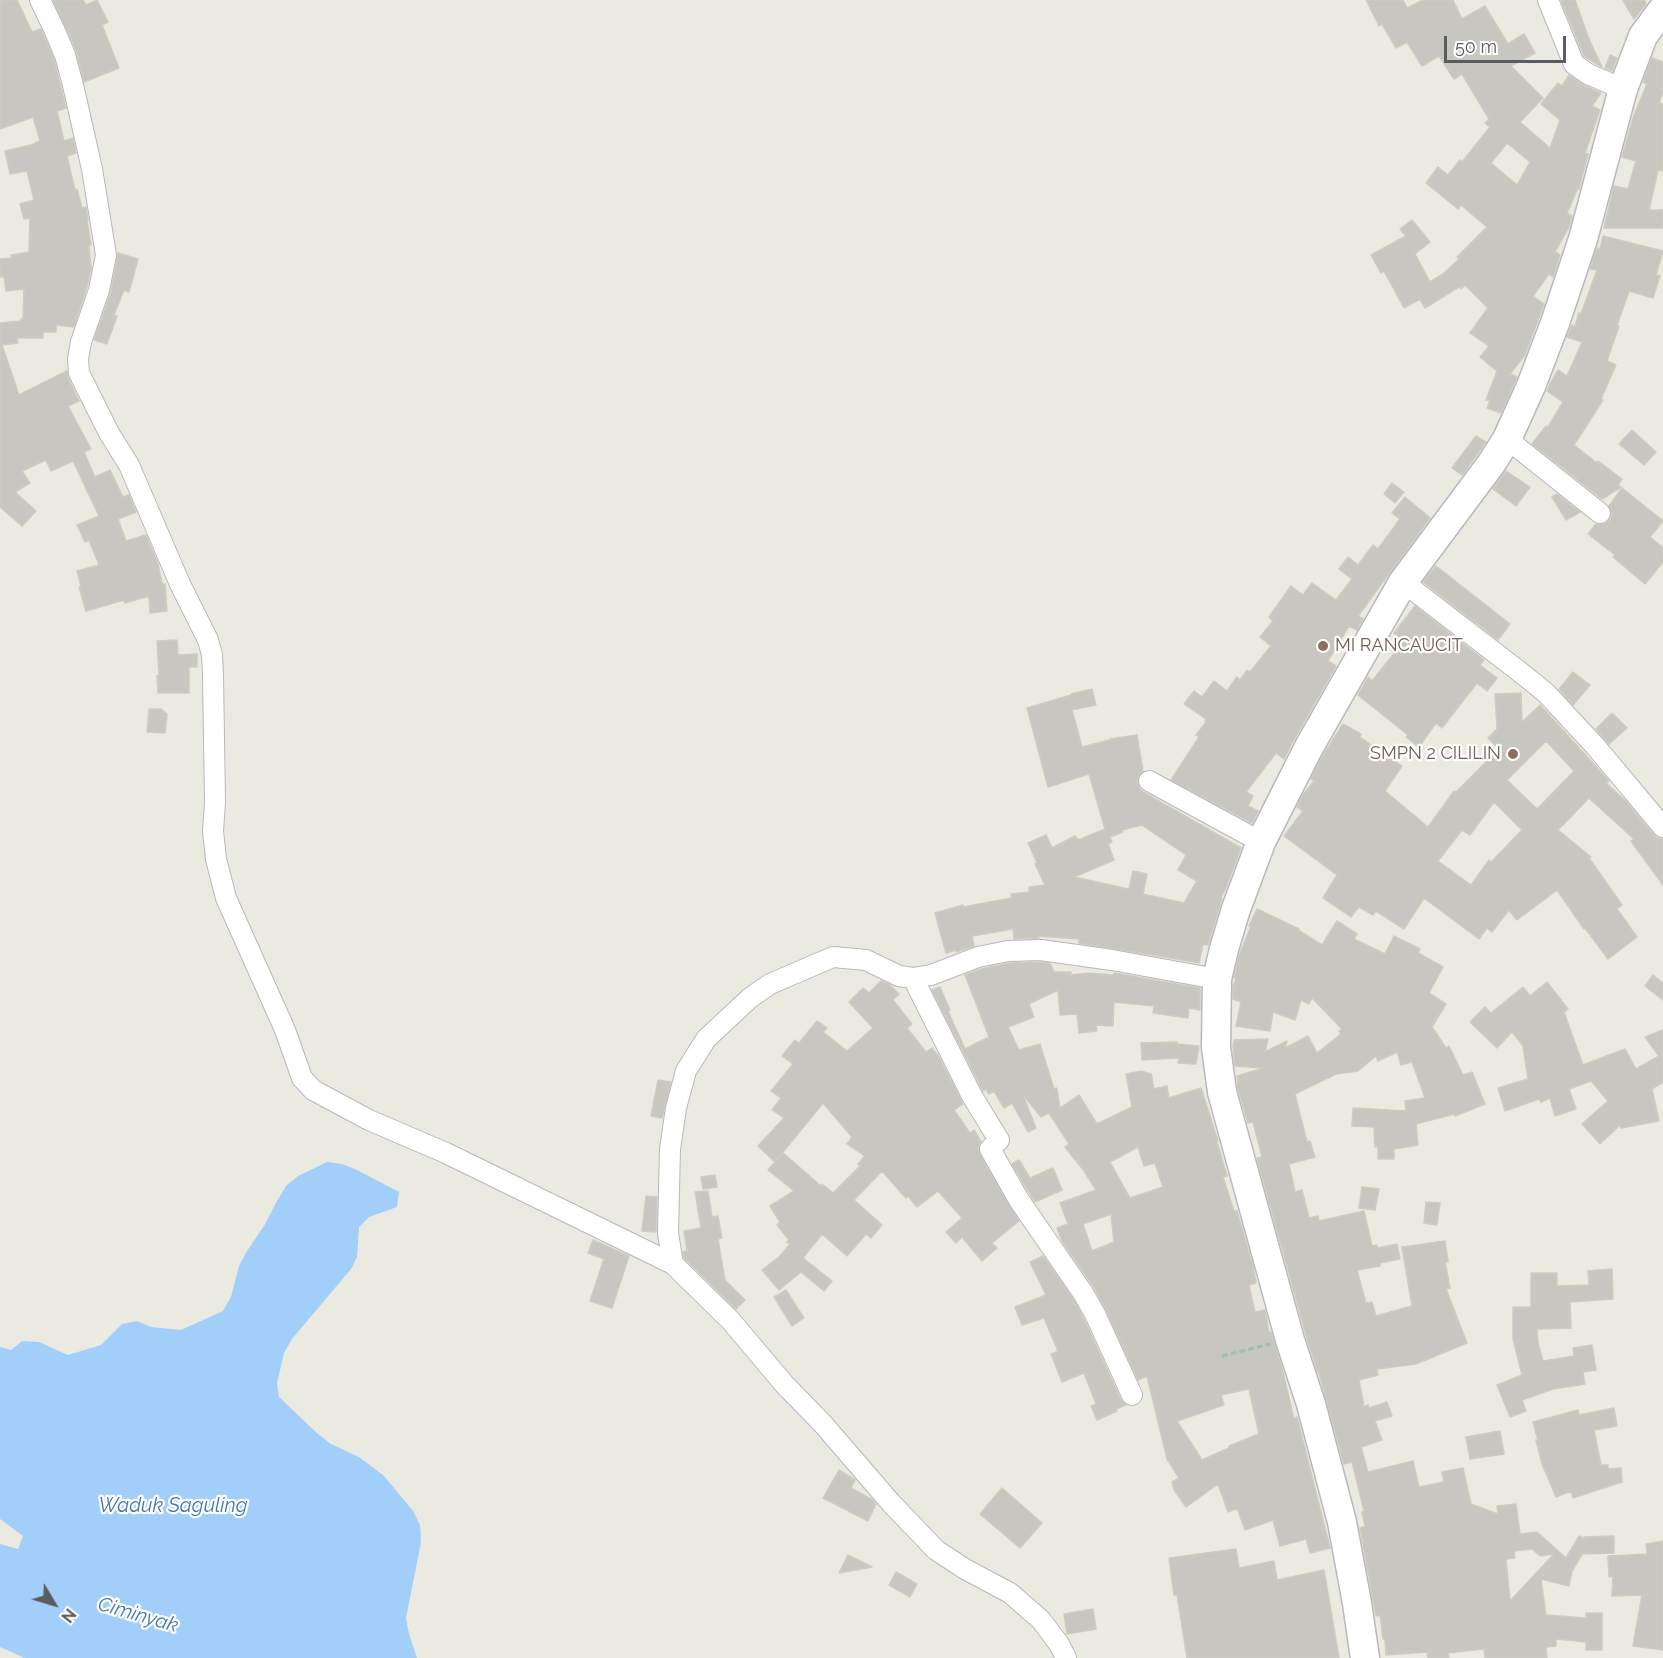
<!DOCTYPE html>
<html>
<head>
<meta charset="utf-8">
<style>
  body { margin:0 }
  #map { position:relative; width:1663px; height:1658px; overflow:hidden; background:#ebeae0; font-family:Raleway,sans-serif }
  canvas { display:block }
  .north { position:absolute; left:24px; top:1574px; width:60px; height:60px; -webkit-text-stroke:4px #fff; paint-order:stroke; rotate:128deg; font-size:16px; font-weight:700; line-height:24px; text-align:center; color:#595c61 }
  .north::after { content:''; display:block; margin:auto; width:21px; height:27px; background:#595c61; clip-path:polygon(50% 0,100% 100%,50% 72%,0 100%) }
  .scale { position:absolute; left:1444px; top:36px; width:122px; height:27px; box-sizing:border-box; border:3px solid #595c61; border-top:0; padding-left:8px; font-size:18px; line-height:21px; white-space:nowrap; color:#595c61; -webkit-text-stroke:4px #fff; paint-order:stroke }
</style>
</head>
<body>
<div id="map">
<canvas width="1663" height="1658"></canvas>
<div class="north">N</div>
<div class="scale">50 m</div>
</div>
<script>
const ctx = document.querySelector('canvas').getContext('2d');
ctx.lineJoin = 'round';
function paint(path, color) {
  ctx.fillStyle = color;
  ctx.fill(path, 'evenodd');
}
function toPath(rows) {
  const path = new Path2D();
  for (const r of rows) {
    path.moveTo(r[0], r[1]);
    for (let i = 2; i < r.length; i += 2) path.lineTo(r[i], r[i + 1]);
  }
  return path;
}
function trace(path, color, width, dash) {
  ctx.strokeStyle = color;
  ctx.lineWidth = width;
  ctx.lineCap = dash ? 'butt' : 'round';
  ctx.setLineDash(dash || []);
  ctx.stroke(path);
}
function label(font, color, halo, rows, align = 'center') {
  ctx.font = font + ' Raleway,sans-serif';
  ctx.lineWidth = 4.5;
  ctx.setLineDash([]);
  ctx.textBaseline = 'middle';
  ctx.strokeStyle = halo;
  ctx.fillStyle = color;
  for (const [text, x, y, turn = 0] of rows) {
    ctx.save();
    ctx.translate(x, y);
    ctx.rotate((+turn || 0) * Math.PI / 180);
    ctx.textAlign = isNaN(turn) ? turn : align;
    if (halo) ctx.strokeText(text, 0, 0);
    ctx.fillText(text, 0, 0);
    ctx.restore();
  }
}
paint(toPath([
  [327,1162,342,1164,357,1170,399,1192,397,1207,369,1217,359,1227,357,1257,351,1269,292,1339,284,1353,277,1383,279,1397,318,1434,331,1444,359,1457,384,1476,413,1511,420,1525,421,1542,406,1618,409,1634,417,1658,25,1658,0,1647,0,1544,18,1549,23,1536,0,1519,0,1347,11,1350,22,1341,39,1342,68,1355,101,1345,122,1324,137,1321,151,1327,181,1330,223,1311,231,1297,239,1266,247,1251,264,1226,278,1199,286,1186,298,1176]
]), '#a2cffa');
const building = toPath([
  [0,0,17,0,32,32,41,29,54,59,66,108,57,111,64,141,73,138,76,153,67,156,75,190,77,189,82,208,86,207,88,220,87,220,91,245,89,246,91,269,87,287,74,327,56,325,56,332,43,332,43,338,17,338,18,343,2,345,19,395,67,371,68,378,79,401,68,406,91,449,84,452,95,477,110,470,123,497,129,495,136,512,118,519,126,541,146,535,158,564,162,584,165,584,167,611,150,613,149,596,125,603,124,600,86,611,79,587,81,586,77,571,99,565,89,540,85,542,77,525,99,516,73,461,51,471,46,460,22,471,30,483,15,492,36,511,22,526,0,507,0,345,2,345,0,345,0,323,21,321,21,319,23,319,24,289,6,291,4,277,0,277,0,259,12,258,11,255,29,252,30,218,24,219,20,204,34,200,27,171,10,174,5,151,35,144,35,143,40,141,33,117,0,129,0,0],
  [53,0,83,0,86,5,97,0,108,22,102,25,119,68,84,82,76,50,53,0],
  [1366,0,1403,0,1407,8,1423,0,1453,0,1462,19,1485,6,1508,44,1524,34,1535,53,1511,66,1543,98,1520,122,1550,148,1560,120,1541,104,1558,83,1562,86,1569,75,1583,85,1601,93,1592,106,1600,110,1585,153,1588,154,1579,189,1578,188,1567,213,1572,216,1569,227,1555,252,1560,255,1553,277,1549,274,1533,296,1544,304,1525,355,1510,374,1517,377,1501,413,1487,408,1490,401,1486,400,1497,371,1480,357,1489,346,1470,333,1488,308,1465,285,1461,289,1459,287,1425,308,1420,299,1404,308,1384,271,1381,273,1371,255,1406,236,1400,229,1412,220,1430,242,1415,254,1430,282,1443,274,1459,259,1457,257,1487,227,1461,205,1458,209,1426,183,1438,167,1448,175,1460,160,1462,162,1490,127,1485,123,1489,119,1462,74,1454,79,1439,56,1422,66,1407,42,1396,48,1382,24,1379,26,1366,0],
  [1507,143,1530,162,1517,185,1491,163,1507,143],
  [1561,0,1575,0,1589,39,1602,67,1584,56,1561,0],
  [1623,0,1644,0,1646,4,1634,19,1623,0],
  [1610,55,1617,58,1612,71,1605,68,1610,55],
  [1652,58,1663,62,1663,92,1659,103,1663,104,1663,171,1658,170,1649,210,1663,210,1663,228,1604,228,1614,186,1628,189,1636,161,1622,157,1634,115,1647,84,1643,82,1652,58],
  [1603,236,1663,251,1656,275,1660,276,1653,298,1629,291,1617,325,1619,326,1607,361,1616,365,1601,399,1603,400,1574,445,1597,463,1598,461,1622,479,1618,485,1621,487,1602,499,1532,444,1546,426,1548,427,1563,402,1547,391,1550,384,1558,370,1567,376,1582,342,1567,337,1572,325,1575,326,1579,313,1581,314,1597,270,1590,269,1597,248,1600,249,1603,236],
  [118,253,138,259,129,292,124,290,114,315,117,316,107,344,94,340,111,292,118,253],
  [1632,430,1656,452,1644,465,1619,444,1632,430],
  [1476,436,1486,442,1462,475,1452,468,1476,436],
  [1506,471,1530,487,1516,506,1493,489,1506,471],
  [1392,483,1404,492,1395,503,1384,494,1392,483],
  [1622,488,1663,521,1650,537,1663,548,1663,562,1645,584,1613,557,1615,555,1588,534,1596,524,1604,524,1610,520,1612,514,1609,506,1622,488],
  [1557,494,1580,512,1566,520,1552,497,1557,494],
  [1405,497,1430,518,1358,616,1363,619,1357,630,1349,626,1328,661,1336,666,1291,745,1284,759,1276,753,1246,792,1253,796,1248,806,1258,811,1252,823,1171,780,1199,737,1196,735,1206,722,1205,721,1206,719,1184,704,1194,691,1202,697,1214,681,1227,691,1237,677,1240,680,1247,670,1250,672,1271,646,1260,637,1273,621,1269,617,1291,586,1303,595,1312,583,1336,600,1352,579,1339,569,1348,557,1358,565,1373,545,1378,549,1400,519,1392,513,1405,497],
  [1436,566,1510,624,1498,640,1423,582,1436,566],
  [1415,606,1484,660,1480,665,1497,678,1487,691,1477,683,1442,728,1436,723,1419,747,1406,737,1408,735,1358,695,1368,677,1372,681,1404,641,1394,633,1415,606],
  [177,640,178,655,197,654,197,667,189,667,189,693,158,693,157,676,159,675,157,641,177,640],
  [1573,672,1590,685,1573,705,1559,689,1573,672],
  [1092,689,1096,705,1072,710,1082,747,1110,740,1110,739,1137,735,1143,771,1139,775,1137,781,1139,788,1143,792,1241,848,1225,890,1221,897,1222,898,1208,945,1203,944,1199,963,1177,959,1079,943,1079,939,1038,936,1039,938,1014,939,1013,929,972,936,974,946,956,952,956,950,946,953,935,913,963,905,963,907,1012,898,1011,894,1029,892,1029,887,1045,885,1035,864,1037,863,1028,843,1046,835,1052,848,1075,836,1078,840,1105,829,1089,774,1048,787,1027,708,1071,695,1071,694,1092,689],
  [1142,825,1186,855,1178,870,1197,881,1184,903,1143,894,1147,874,1133,871,1129,889,1074,877,1114,860,1108,844,1112,842,1110,837,1123,832,1122,830,1142,825],
  [1521,693,1522,722,1540,705,1609,781,1606,783,1625,800,1654,835,1658,838,1663,839,1663,885,1631,841,1634,839,1589,798,1558,830,1591,857,1589,858,1622,905,1617,909,1637,937,1608,959,1585,928,1584,929,1557,890,1517,920,1509,910,1492,932,1487,928,1479,939,1424,898,1404,929,1376,911,1373,915,1359,907,1351,917,1323,898,1337,875,1284,836,1303,811,1297,807,1303,795,1314,781,1311,779,1322,757,1343,724,1361,734,1360,737,1402,766,1385,791,1428,827,1454,791,1456,792,1499,749,1488,738,1497,729,1495,694,1521,693],
  [1546,741,1574,771,1537,809,1507,780,1546,741],
  [1494,802,1522,830,1491,862,1489,860,1471,885,1438,861,1462,830,1470,835,1494,802],
  [149,709,161,709,167,714,165,733,147,732,149,709],
  [1612,713,1627,728,1609,744,1596,729,1612,713],
  [1257,909,1299,929,1298,930,1322,945,1337,921,1357,934,1354,939,1385,954,1394,936,1420,949,1418,953,1443,967,1429,993,1446,1004,1432,1027,1446,1048,1449,1046,1463,1075,1472,1072,1485,1104,1455,1116,1454,1114,1416,1124,1418,1145,1394,1149,1394,1159,1378,1159,1378,1147,1375,1147,1374,1127,1352,1126,1353,1108,1406,1111,1405,1101,1425,1098,1412,1062,1401,1065,1397,1052,1378,1061,1376,1056,1358,1071,1336,1074,1295,1094,1307,1142,1310,1141,1315,1157,1289,1164,1295,1192,1302,1190,1309,1218,1318,1216,1319,1221,1364,1211,1372,1246,1377,1245,1377,1248,1397,1244,1400,1259,1380,1263,1380,1266,1357,1270,1366,1303,1372,1302,1376,1316,1412,1306,1402,1247,1445,1241,1448,1262,1445,1262,1450,1288,1446,1289,1467,1343,1416,1364,1377,1369,1378,1375,1359,1380,1364,1407,1368,1405,1369,1408,1387,1402,1392,1416,1375,1421,1382,1440,1361,1447,1368,1472,1413,1461,1419,1487,1444,1482,1442,1472,1463,1468,1471,1504,1498,1514,1497,1506,1516,1504,1520,1534,1537,1532,1566,1558,1579,1536,1584,1539,1584,1537,1614,1536,1614,1553,1584,1554,1584,1551,1572,1571,1569,1586,1541,1579,1546,1615,1586,1618,1586,1613,1602,1613,1602,1650,1586,1650,1586,1642,1556,1639,1556,1646,1546,1647,1547,1658,1485,1658,1484,1649,1448,1653,1449,1658,1428,1658,1427,1652,1386,1655,1385,1639,1383,1639,1380,1615,1376,1616,1360,1528,1365,1526,1362,1512,1364,1511,1352,1462,1344,1464,1319,1373,1318,1373,1306,1335,1257,1158,1262,1157,1253,1122,1248,1123,1238,1089,1237,1076,1263,1068,1235,1066,1233,1046,1234,1040,1268,1039,1265,1052,1287,1041,1285,1048,1308,1036,1317,1053,1341,1034,1339,1031,1342,1029,1312,998,1309,1004,1301,1000,1295,1020,1273,1012,1270,1031,1236,1026,1241,1002,1233,999,1233,986,1236,978,1234,978,1239,956,1251,926,1249,926,1257,909],
  [1532,1549,1540,1556,1554,1554,1510,1601,1506,1559,1515,1558,1514,1551,1532,1549],
  [1040,962,1050,963,1054,972,1071,972,1071,975,1088,973,1113,975,1114,973,1200,988,1200,1010,1189,1008,1188,1018,1153,1013,1154,1006,1114,1002,1113,1026,1096,1025,1097,1031,1079,1033,1077,1014,1060,1015,1058,990,1029,1004,1034,1017,1008,1027,1019,1050,1040,1044,1054,1089,1057,1088,1060,1108,1079,1095,1097,1124,1132,1107,1126,1074,1141,1071,1151,1074,1154,1089,1167,1086,1169,1098,1201,1088,1218,1141,1217,1142,1227,1176,1223,1177,1234,1211,1237,1211,1253,1266,1256,1283,1249,1285,1255,1312,1265,1310,1269,1332,1271,1332,1283,1372,1294,1419,1297,1417,1330,1548,1310,1553,1306,1539,1280,1546,1273,1520,1245,1530,1237,1508,1228,1512,1218,1484,1186,1507,1174,1490,1172,1482,1179,1478,1167,1459,1147,1376,1138,1380,1105,1308,1093,1286,1062,1241,1057,1228,1068,1224,1060,1203,1096,1190,1084,1171,1065,1147,1069,1144,1049,1113,1041,1117,1023,1095,1036,1128,1028,1132,1012,1103,1004,1108,994,1091,989,1094,986,1089,983,1091,932,990,940,987,950,1010,948,1011,965,1049,989,1037,965,975,981,969,1009,963,1040,962],
  [1138,1147,1144,1166,1155,1163,1163,1187,1130,1198,1110,1162,1138,1147],
  [1111,1214,1114,1242,1092,1251,1083,1224,1111,1214],
  [1249,1389,1259,1434,1229,1446,1229,1448,1202,1460,1177,1421,1224,1405,1221,1395,1249,1389],
  [1653,975,1663,983,1663,1000,1645,986,1653,975],
  [881,981,890,985,899,994,893,1000,912,1024,907,1028,926,1052,932,1048,939,1057,963,1104,954,1110,970,1133,974,1130,981,1142,978,1148,980,1155,1019,1221,992,1243,997,1248,982,1261,962,1237,956,1243,946,1232,962,1218,938,1191,917,1207,908,1196,906,1198,882,1171,854,1200,882,1225,871,1238,866,1234,847,1256,822,1234,803,1258,832,1281,824,1291,801,1272,779,1290,762,1270,779,1257,790,1244,787,1242,789,1240,777,1225,780,1222,770,1206,794,1191,768,1170,783,1153,821,1186,822,1184,833,1193,860,1166,858,1164,865,1156,847,1144,852,1137,823,1103,775,1162,758,1146,784,1118,772,1110,781,1098,771,1091,793,1064,782,1056,795,1040,799,1043,817,1021,827,1028,823,1032,847,1051,873,1028,849,1002,863,988,869,993,881,981],
  [1547,982,1568,1009,1564,1012,1583,1065,1625,1049,1636,1069,1659,1056,1645,1037,1663,1030,1663,1082,1652,1089,1659,1121,1621,1128,1620,1125,1600,1144,1582,1124,1608,1101,1591,1081,1569,1089,1576,1109,1555,1116,1550,1098,1541,1102,1539,1099,1505,1111,1498,1088,1528,1079,1523,1046,1512,1032,1497,1048,1470,1022,1485,1007,1491,1013,1523,987,1530,996,1547,982],
  [1177,1042,1177,1044,1199,1046,1196,1064,1178,1063,1179,1058,1142,1060,1141,1043,1177,1042],
  [658,1080,671,1082,662,1118,651,1116,658,1080],
  [1019,1160,1030,1178,1053,1168,1062,1190,1035,1202,1012,1164,1019,1160],
  [715,1175,717,1187,703,1189,701,1177,715,1175],
  [1362,1187,1379,1189,1375,1210,1359,1208,1362,1187],
  [708,1191,712,1217,718,1216,722,1238,718,1239,725,1280,745,1300,736,1309,684,1258,683,1252,687,1251,684,1231,701,1228,695,1192,708,1191],
  [646,1196,657,1197,656,1232,642,1231,646,1196],
  [1426,1202,1440,1203,1437,1225,1424,1223,1426,1202],
  [593,1240,629,1256,612,1308,590,1301,604,1259,588,1253,593,1240],
  [1043,1256,1073,1299,1084,1319,1121,1400,1126,1405,1116,1409,1117,1411,1097,1420,1091,1406,1096,1404,1084,1373,1062,1382,1051,1354,1058,1351,1044,1318,1022,1325,1015,1307,1046,1295,1030,1262,1043,1256],
  [1612,1269,1613,1299,1570,1302,1571,1328,1537,1329,1538,1343,1543,1361,1574,1356,1573,1348,1592,1345,1596,1370,1583,1372,1585,1384,1553,1389,1522,1400,1526,1411,1510,1417,1497,1385,1522,1375,1513,1339,1513,1307,1531,1307,1531,1273,1557,1273,1557,1286,1589,1285,1588,1271,1612,1269],
  [786,1290,804,1318,792,1326,774,1297,786,1290],
  [1614,1408,1617,1426,1594,1430,1601,1465,1608,1465,1608,1469,1621,1468,1622,1482,1573,1498,1571,1491,1556,1497,1542,1464,1536,1440,1538,1440,1533,1422,1578,1410,1579,1415,1614,1408],
  [1500,1431,1504,1454,1470,1459,1466,1437,1500,1431],
  [839,1470,855,1480,851,1488,871,1499,876,1504,868,1521,823,1498,839,1470],
  [1002,1488,1042,1523,1020,1548,980,1514,1002,1488],
  [1663,1541,1663,1650,1633,1646,1642,1595,1612,1596,1613,1576,1609,1577,1608,1556,1647,1554,1646,1544,1663,1541],
  [1236,1549,1239,1568,1274,1561,1277,1580,1324,1570,1339,1658,1187,1658,1177,1595,1174,1595,1169,1558,1236,1549],
  [848,1555,872,1567,839,1573,848,1555],
  [896,1572,917,1584,910,1597,889,1585,896,1572],
  [1093,1609,1096,1629,1067,1634,1064,1614,1093,1609]
]);
paint(building, '#c8c6c0');
trace(building, '#d0cbbf', 1.5);
const minor = toPath([
  [40,0,54,29,65,55,73,85,92,169,106,255,99,290,81,342,78,359,79,373,109,433,129,465,180,584,208,640,212,655,213,675,215,803,213,831,216,859,226,898,285,1030,302,1078,313,1090,369,1120,446,1153,673,1264,731,1321,785,1385,823,1424,891,1503,936,1550,965,1569,1010,1593,1041,1620,1059,1644,1066,1658],
  [1548,0,1574,64,1588,74,1623,89],
  [1507,439,1600,513],
  [1403,582,1520,672,1546,693,1596,747,1663,827],
  [1149,781,1261,842],
  [913,978,972,1096,999,1140,990,1149,1019,1200,1083,1293,1095,1314,1132,1395],
  [673,1264,668,1233,670,1149,676,1108,686,1071,706,1039,750,998,770,984,833,957,866,960,899,976,913,978,931,975,978,957,1008,951,1041,950,1112,960,1217,979]
]);
const secondary = toPath([
  [1365,1658,1357,1603,1342,1522,1311,1404,1290,1340,1222,1092,1216,1047,1217,979,1224,949,1236,909,1261,842,1309,747,1403,582,1491,464,1507,439,1531,386,1555,323,1583,239,1623,89,1643,36,1663,9]
]);
trace(minor, '#b6b8bd', 22);
trace(secondary, '#b6b9bf', 31);
trace(toPath([
  [1222,1356,1270,1344]
]), '#98c2a6', 3, [6, 3]);
trace(minor, '#fff', 20);
trace(secondary, '#fff', 28);
for (const [x, y, r, color] of [
  [1323,646,6,"#8d6e63"],
  [1513,754,6,"#8d6e63"]
]) {
  const dot = new Path2D();
  dot.arc(x, y, r, 0, 2 * Math.PI);
  ctx.fillStyle = color;
  ctx.fill(dot);
  trace(dot, '#fff', 2);
}
label('18px', '#785e54', '#fff', [
  ["MI RANCAUCIT",1335,646],
  ["SMPN 2 CILILIN",1501,754,"right"]
], 'left');
label('italic 20px', '#4475b2', '#fff', [
  ["Waduk Saguling",173,1506],
  ["Ciminyak",138,1615,16]
]);
</script>
</body>
</html>
